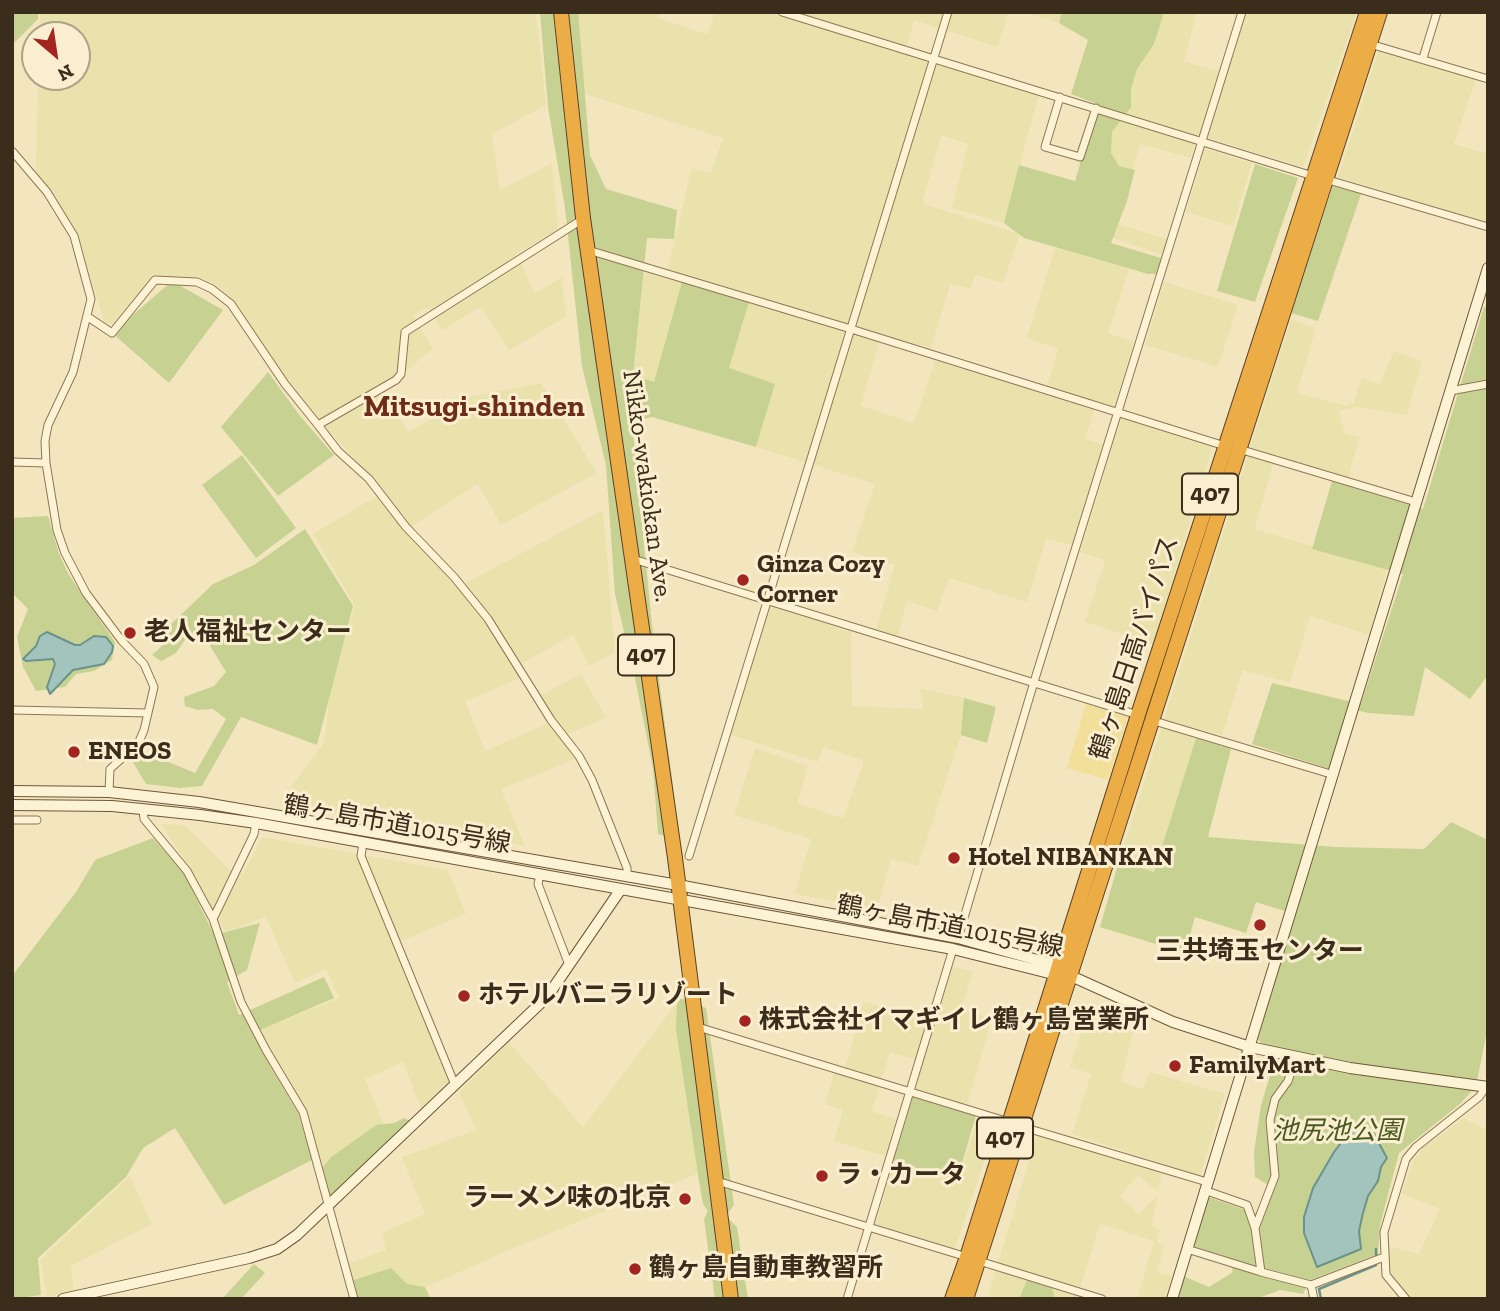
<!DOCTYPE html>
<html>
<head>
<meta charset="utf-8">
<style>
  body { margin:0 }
  #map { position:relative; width:1500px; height:1311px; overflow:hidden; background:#f3e6bf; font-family:"Zilla Slab",serif }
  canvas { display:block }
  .frame { position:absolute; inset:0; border:14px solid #3b2d1b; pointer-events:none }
  .north { position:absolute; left:21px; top:21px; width:70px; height:70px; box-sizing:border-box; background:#f9efd0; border:2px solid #ada188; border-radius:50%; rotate:151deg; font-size:19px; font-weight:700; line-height:28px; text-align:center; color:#3b2d1b }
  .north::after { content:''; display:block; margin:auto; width:24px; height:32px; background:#a3251f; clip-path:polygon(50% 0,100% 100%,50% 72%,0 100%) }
</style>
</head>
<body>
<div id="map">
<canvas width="1500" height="1311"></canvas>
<div class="frame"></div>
<div class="north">N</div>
</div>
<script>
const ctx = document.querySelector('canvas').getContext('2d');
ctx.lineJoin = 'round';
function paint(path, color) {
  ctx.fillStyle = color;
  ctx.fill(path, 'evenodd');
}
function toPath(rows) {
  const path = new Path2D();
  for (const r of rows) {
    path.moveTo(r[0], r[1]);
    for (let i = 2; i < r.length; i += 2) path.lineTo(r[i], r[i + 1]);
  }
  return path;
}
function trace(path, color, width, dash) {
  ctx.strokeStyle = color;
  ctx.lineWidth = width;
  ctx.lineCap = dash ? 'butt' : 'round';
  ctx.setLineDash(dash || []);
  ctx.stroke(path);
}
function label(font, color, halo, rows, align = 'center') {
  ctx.font = font + ' "Zilla Slab","Noto Sans JP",serif';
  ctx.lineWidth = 6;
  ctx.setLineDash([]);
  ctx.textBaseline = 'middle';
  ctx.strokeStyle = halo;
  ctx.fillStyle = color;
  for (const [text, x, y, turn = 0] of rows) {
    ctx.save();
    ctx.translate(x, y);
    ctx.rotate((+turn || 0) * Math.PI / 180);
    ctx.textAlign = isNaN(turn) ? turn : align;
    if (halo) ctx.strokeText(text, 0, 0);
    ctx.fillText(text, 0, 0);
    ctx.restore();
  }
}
paint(toPath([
  [40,12,536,12,546,105,492,134,500,190,552,163,558,229,516,254,535,293,562,277,566,317,509,350,481,307,442,330,428,307,413,316,433,348,406,371,320,421,288,381,234,301,222,289,202,278,155,276,114,324,105,323,77,232,36,172,38,77,77,77,77,35,40,35],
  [570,12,659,12,658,18,707,34,715,12,1008,12,998,47,914,20,905,54,1039,94,1004,223,952,208,968,144,941,135,923,201,924,204,1020,234,1003,283,975,275,971,289,950,284,931,348,881,335,861,406,914,423,935,360,1045,394,1058,349,1027,338,1055,248,1129,269,1108,333,1134,342,1114,406,1097,401,1085,439,1104,445,1072,545,1046,539,1027,602,949,578,937,611,907,601,898,636,876,629,895,565,852,552,875,484,756,447,775,385,728,368,749,303,653,382,633,375,643,272,665,279,692,168,711,173,723,138,579,92],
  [1024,12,1062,12,1059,23],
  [1152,12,1197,12,1184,62,1227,73,1246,12,1357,12,1303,167,1198,135,1190,158,1140,144,1117,224,1167,239,1162,255,1104,235,1105,152],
  [1379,49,1476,79,1454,144,1488,154,1488,223,1338,177],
  [1205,149,1252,163,1233,226,1186,212],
  [1164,282,1238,305,1218,367,1145,345],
  [1291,319,1316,328,1297,393,1346,406,1353,403,1362,378,1380,384,1394,351,1422,361,1407,415,1356,407,1339,411,1344,433,1360,437,1348,477,1275,456,1255,529,1387,569,1369,635,1310,616,1290,683,1243,670,1222,735,1199,729,1154,872,1119,861],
  [541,383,597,473,501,525,478,484,404,531,458,587,603,510,615,652,589,666,573,635,515,667,521,678,465,701,485,751,556,720,541,695,581,674,606,718,559,737,575,759,501,789,525,846,279,803,324,743,331,684,355,606,313,534,384,492,324,425,383,391,408,432,472,396],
  [1121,418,1213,446,1153,644,1085,622,1105,560,1080,552],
  [769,605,851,632,852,706,923,709,920,688,964,698,961,735,918,866,891,859,877,909,795,894,811,839,734,815,755,748,808,766,797,803,843,818,864,761,823,747,818,762,731,735],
  [161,824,184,825,231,871,243,874,262,837,448,870,466,914,396,943,452,1078,421,1109,403,1062,365,1079,390,1138,330,1196,307,1113,286,1073,258,1031,339,998,326,969,295,983,266,917,225,932,199,883],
  [953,966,973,972,961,1009,992,1019,967,1105,915,1088],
  [864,1002,929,1021,917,1060,890,1052,872,1111,896,1119,885,1156,834,1141,843,1110,825,1104,834,1073,843,1075],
  [676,1003,704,1171,523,1244,399,1299,359,1299,347,1264,386,1250,382,1233,425,1214,402,1157,476,1130,459,1092,509,1042,583,1127],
  [1089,1007,1136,1021,1121,1082,1143,1089,1150,1072,1225,1094,1200,1176,1072,1134,1091,1074,1070,1067],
  [978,1117,997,1123,955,1249,875,1225,894,1163,958,1182],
  [1464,1118,1488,1131,1488,1299,1411,1299,1390,1273,1387,1246,1419,1254,1440,1209,1402,1194,1413,1161,1423,1148],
  [1037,1135,1162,1173,1158,1192,1138,1175,1120,1196,1139,1214,1157,1196,1152,1226,1160,1229,1157,1242,1164,1246,1157,1272,1172,1276,1164,1299,1137,1299,1154,1241,1100,1224,1078,1295,1088,1299,987,1299],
  [130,1176,152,1224,71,1266,74,1291,47,1297,40,1260]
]), '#e9e2ac');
paint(toPath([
  [12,12,38,12,38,19,12,45],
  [540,12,578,12,590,155,606,189,677,210,674,239,647,238,633,375,654,382,682,282,749,302,729,368,775,384,756,447,652,417,632,422,652,625,680,840,658,834,653,769,635,678,615,594,606,465,582,366,565,208,548,107],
  [1062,12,1164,12,1154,44,1137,69,1131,89,1131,107,1112,132,1111,153,1119,166,1135,170,1127,201,1111,243,1164,259,1159,274,1148,274,1024,238,1004,223,1019,165,1075,181,1097,104,1071,94,1088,40,1059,23],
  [1255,164,1298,178,1255,302,1217,291],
  [1333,186,1361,194,1318,321,1291,313],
  [172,281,223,310,169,383,112,333],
  [1484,307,1488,307,1488,675,1470,699,1425,667,1414,716,1368,713,1349,708,1330,769,1252,744,1272,683,1361,704,1403,574,1312,549,1332,481,1423,509],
  [268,372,300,416,334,455,278,496,221,427],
  [242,455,296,528,256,558,202,485],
  [48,516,59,554,69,575,115,642,112,660,94,671,76,674,65,687,36,691,23,667,17,637,28,609,12,593,12,518],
  [305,529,353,606,317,745,241,717,202,786,180,788,146,784,131,759,140,750,195,773,226,719,213,709,198,710,185,706,184,697,214,686,226,672,201,631,187,637,176,653,161,661,152,655,164,644,163,632,213,584,254,565],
  [964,698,996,707,987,743,961,735],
  [1196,738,1231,749,1208,837,1336,847,1424,849,1451,822,1488,840,1488,1026,1476,1086,1460,1104,1399,1153,1380,1225,1378,1254,1310,1280,1303,1294,1280,1290,1256,1299,1176,1299,1183,1276,1209,1287,1233,1272,1228,1258,1193,1246,1208,1197,1260,1215,1270,1186,1255,1177,1254,1152,1261,1105,1278,1049,1261,1043,1258,1039,1294,914,1256,902,1246,933,1195,917,1185,953,1100,927,1119,861,1154,872],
  [153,838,184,873,214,935,260,923,247,970,227,982,239,1015,324,977,334,998,258,1031,270,1066,298,1113,312,1160,224,1205,175,1128,143,1148,126,1177,38,1258,41,1295,12,1299,12,976,76,892,95,860],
  [677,998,687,1000,706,1008,734,1205,726,1216,737,1227,748,1299,715,1299,704,1219,708,1211,703,1204,699,1181,676,1029],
  [913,1096,976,1115,957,1181,893,1160],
  [404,1118,411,1121,331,1198,324,1184,320,1171,330,1158,376,1125,394,1123],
  [254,1264,265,1273,241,1299,222,1299],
  [391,1268,407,1284,425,1287,430,1298,357,1299,351,1281],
  [1027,1280,1052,1288,1055,1299,1019,1299]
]), '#c7d292');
paint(toPath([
  [1086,704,1128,717,1108,780,1067,768]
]), '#f2df99');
const water = toPath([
  [47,632,75,645,80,645,94,636,106,637,113,646,112,652,104,664,73,670,50,694,47,687,55,664,53,659,26,661,23,659,36,646,40,636,47,632],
  [1364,1124,1374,1134,1387,1158,1381,1167,1378,1181,1368,1196,1363,1213,1359,1231,1361,1249,1317,1267,1304,1233,1304,1217,1313,1188,1334,1152,1354,1126,1364,1124]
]);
paint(water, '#a3c4bc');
trace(water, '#69938b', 2);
trace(toPath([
  [1321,1299,1319,1289,1376,1265,1376,1249]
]), '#69938b', 2.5);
const street = toPath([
  [782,12,1313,176],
  [1370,44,1488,79],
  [1423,58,1437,12],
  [1060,97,1045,147,1080,157,1096,108],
  [12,151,47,192,74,236,91,299,73,372,48,425,45,441,46,463,57,530,65,553,86,593,122,641,144,664,154,687,144,730,138,744,110,769,109,792],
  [1325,179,1488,227],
  [583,219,405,332,401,374,396,380,318,425,338,451,369,479,406,527,454,577,488,619,551,720,579,756,592,780,627,868,627,877],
  [588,250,851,329,1225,446],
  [88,317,112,333,155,280,197,282,212,289,231,304,285,384,318,425],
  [1450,391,1488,384],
  [1239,449,1416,502],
  [12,462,46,463],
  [633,559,1138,715],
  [12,710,148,713],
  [1151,720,1334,775],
  [143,810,144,819,187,871,213,919,241,1002,266,1050,303,1112,354,1299],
  [12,820,37,820],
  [363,843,361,856,455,1085],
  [689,856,948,12],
  [540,874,538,884,569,965],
  [213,919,254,834,256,823],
  [958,938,1034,682,1242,12],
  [698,1027,1009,1122],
  [1023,1127,1207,1182],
  [717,1181,967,1257],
  [1204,1190,1247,1205,1255,1228],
  [1187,1249,1261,1272,1311,1285,1314,1299],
  [979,1261,1102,1299],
  [1261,1272,1255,1228,1275,1176,1270,1120,1275,1099,1288,1081,1296,1058],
  [1311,1285,1384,1257],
  [847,1299,953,949],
  [1406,1299,1386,1275,1384,1232,1406,1159,1416,1147,1479,1097,1486,1087]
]);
const secondary = toPath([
  [12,791,109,792,199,802,678,885,958,938,1059,966,1071,976,1173,1022,1250,1047,1350,1068,1488,1087],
  [12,805,112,806,200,815,256,823,953,949,1061,976],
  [63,1299,249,1258,277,1249,297,1235,547,997,621,889],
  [1172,1299,1488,268]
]);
const highway = toPath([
  [561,12,583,218,675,858,731,1299],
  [952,1299,967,1257,1138,715,1367,12],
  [966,1299,1380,12]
]);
trace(street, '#8e7655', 9);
trace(secondary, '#6f5739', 12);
trace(highway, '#5b432a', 16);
trace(street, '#fcf2d4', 7);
trace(secondary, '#fcf2d4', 10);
trace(highway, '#ecac46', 14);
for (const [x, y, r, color] of [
  [743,580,7,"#a3251f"],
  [130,633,7,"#a3251f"],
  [74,752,7,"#a3251f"],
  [954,858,7,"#a3251f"],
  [1260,925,7,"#a3251f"],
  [464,996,7,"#a3251f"],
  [745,1021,7,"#a3251f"],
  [1175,1066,7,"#a3251f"],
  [822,1176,7,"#a3251f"],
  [685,1199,7,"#a3251f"],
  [635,1269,7,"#a3251f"]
]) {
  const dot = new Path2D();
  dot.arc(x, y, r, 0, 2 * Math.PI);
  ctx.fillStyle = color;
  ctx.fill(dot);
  trace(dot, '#f9efd0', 2.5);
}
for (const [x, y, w] of [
  [1210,494,56],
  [646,655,56],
  [1005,1138,56]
]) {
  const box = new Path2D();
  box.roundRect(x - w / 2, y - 20.5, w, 41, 5);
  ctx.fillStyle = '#f9efd0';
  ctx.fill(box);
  trace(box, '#3b2d1b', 2);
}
label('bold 24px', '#3b2d1b', null, [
  ["407",1210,494],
  ["407",646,655],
  ["407",1005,1138]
]);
label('26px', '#3b2d1b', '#f9efd0', [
  ["Nikko-wakiokan Ave.",647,486,82],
  ["鶴ヶ島日高バイパス",1135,648,-72],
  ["鶴ヶ島市道1015号線",397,825,10],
  ["鶴ヶ島市道1015号線",950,927,11]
]);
label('bold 26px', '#3b2d1b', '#f9efd0', [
  ["Ginza Cozy",757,565],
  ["Corner",757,595],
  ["老人福祉センター",144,633],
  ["ENEOS",88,752],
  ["Hotel NIBANKAN",968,858],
  ["三共埼玉センター",1260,952,"center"],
  ["ホテルバニラリゾート",478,996],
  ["株式会社イマギイレ鶴ヶ島営業所",759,1021],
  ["FamilyMart",1189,1066],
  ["ラ・カータ",836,1176],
  ["ラーメン味の北京",671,1199,"right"],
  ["鶴ヶ島自動車教習所",649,1269]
], 'left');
label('italic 26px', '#485a20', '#f9efd0', [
  ["池尻池公園",1337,1132]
]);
label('bold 30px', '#6d2d16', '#f9efd0', [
  ["Mitsugi-shinden",474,407]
]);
</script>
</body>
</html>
